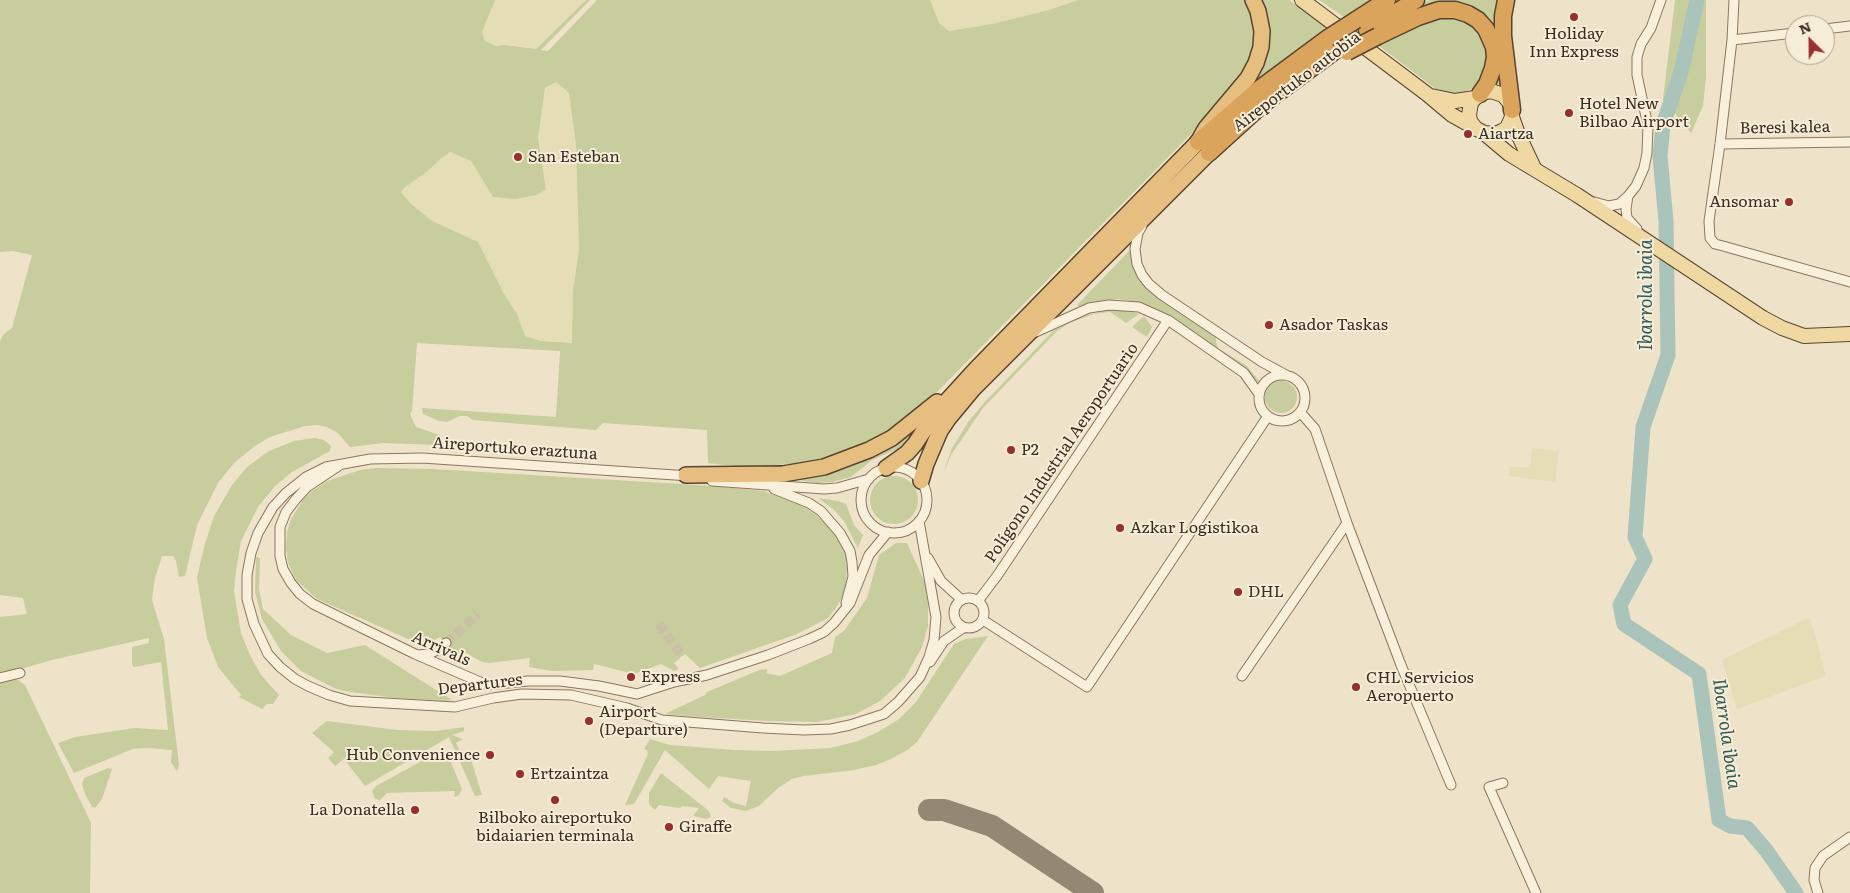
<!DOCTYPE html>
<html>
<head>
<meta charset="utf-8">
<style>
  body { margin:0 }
  #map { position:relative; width:1850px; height:893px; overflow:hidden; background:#eee3c9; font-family:Literata,serif }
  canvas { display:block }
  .north { position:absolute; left:1785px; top:15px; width:50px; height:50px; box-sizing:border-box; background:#f6edd8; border:1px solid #aba18f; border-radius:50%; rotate:337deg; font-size:14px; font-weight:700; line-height:20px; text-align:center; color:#3b2e21 }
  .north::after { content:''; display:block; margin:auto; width:18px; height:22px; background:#992e2e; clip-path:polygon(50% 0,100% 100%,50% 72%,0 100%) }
</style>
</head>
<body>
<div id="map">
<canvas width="1850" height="893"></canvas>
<div class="north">N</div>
</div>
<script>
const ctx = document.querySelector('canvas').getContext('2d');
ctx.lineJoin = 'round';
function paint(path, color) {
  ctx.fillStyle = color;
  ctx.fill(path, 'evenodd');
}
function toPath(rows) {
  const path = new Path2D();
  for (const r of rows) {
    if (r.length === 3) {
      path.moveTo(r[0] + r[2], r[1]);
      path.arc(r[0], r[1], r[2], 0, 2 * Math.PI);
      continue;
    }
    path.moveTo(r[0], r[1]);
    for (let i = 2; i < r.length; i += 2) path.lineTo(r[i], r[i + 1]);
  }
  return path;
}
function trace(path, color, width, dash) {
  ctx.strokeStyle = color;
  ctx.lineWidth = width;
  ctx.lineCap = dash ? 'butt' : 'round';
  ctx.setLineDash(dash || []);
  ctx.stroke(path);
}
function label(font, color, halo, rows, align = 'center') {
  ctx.font = font + ' Literata,serif';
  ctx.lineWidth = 4;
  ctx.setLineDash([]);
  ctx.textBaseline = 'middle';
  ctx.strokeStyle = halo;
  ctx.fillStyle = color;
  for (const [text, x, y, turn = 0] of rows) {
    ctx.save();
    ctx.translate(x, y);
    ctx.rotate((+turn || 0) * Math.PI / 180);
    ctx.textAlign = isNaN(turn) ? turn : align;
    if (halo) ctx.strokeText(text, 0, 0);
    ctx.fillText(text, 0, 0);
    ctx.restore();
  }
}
paint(toPath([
  [495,0,586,0,536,49,504,45,496,46,485,41,482,32],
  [930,0,1078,0,1049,10,992,24,949,31,939,23],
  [556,82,569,93,576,145,579,250,573,291,573,343,541,341,525,336,517,314,504,294,478,242,432,221,410,203,401,192,404,188,428,171,439,160,450,152,471,161,493,197,536,195,546,190,538,138,545,88],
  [1532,448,1559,451,1555,482,1509,476,1510,466,1530,468],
  [1810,617,1826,676,1737,709,1722,660]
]), '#e4ddb6');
paint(toPath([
  [0,0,495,0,482,32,485,41,496,46,504,45,536,49,586,0,590,0,541,50,548,51,597,0,930,0,939,23,949,31,992,24,1049,10,1078,0,1248,0,1255,16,1255,35,1253,58,1242,76,1190,135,937,392,914,413,892,429,853,448,828,457,794,464,741,467,708,463,707,430,603,423,596,430,473,420,467,416,460,416,447,422,439,421,423,414,422,408,556,417,560,351,417,343,412,411,410,414,416,427,442,436,440,445,383,443,350,447,338,433,327,427,318,425,305,426,270,437,255,446,234,463,218,483,197,525,185,576,179,577,176,561,173,556,162,556,155,578,152,600,164,639,179,765,177,771,171,762,172,750,148,748,133,749,74,773,58,743,75,737,135,728,168,730,161,662,134,667,132,664,132,647,149,643,149,638,52,660,0,675,0,617,27,614,23,598,0,595,0,341,3,335,12,328,32,255,13,251,0,252],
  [556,82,569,93,576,145,579,250,573,291,572,343,541,341,525,336,517,314,504,294,478,242,432,221,410,203,401,192,404,188,428,171,439,160,450,152,471,161,493,197,515,199,536,195,546,190,538,138,545,88],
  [1259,0,1289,0,1326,27,1255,81,1262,67,1266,52],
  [1319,0,1373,0,1344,17],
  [1429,0,1503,0,1505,88,1493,83,1499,59,1468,8,1386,25],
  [1675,0,1706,0,1706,77,1703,106,1691,133,1663,99],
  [1444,15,1460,17,1481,33,1489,55,1482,79,1471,89,1459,93,1446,93,1437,90,1378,45,1393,35],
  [1130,250,1136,273,1151,292,1216,336,1216,342,1218,348,1247,366,1259,381,1255,383,1173,318,1151,307,1137,302,1118,299,1099,302,1079,307,1077,305],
  [1113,309,1124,309,1139,314,1126,323,1110,312,1094,314,1069,323,1057,331,983,408,951,455,943,474,952,448,969,421,984,403,1053,331,1079,317],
  [1144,316,1152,327,1147,337,1132,327],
  [1281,397,16],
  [913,433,900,448,872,460,851,477,832,482,816,483,799,480,845,469,867,460],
  [315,438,324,440,331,446,330,451,292,472,275,486,258,507,241,541,236,571,234,591,241,633,250,655,261,675,279,695,273,704,267,704,262,709,239,697,241,695,218,667,207,638,197,578,204,547,214,516,232,485,247,467,269,451,294,441],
  [376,468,433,469,714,486,763,491,800,504,815,514,834,532,846,555,847,568,846,583,843,596,836,608,828,618,797,634,700,668,685,654,674,663,679,669,674,671,661,664,634,674,594,664,593,670,552,671,529,667,530,658,490,663,482,662,463,651,449,657,444,654,451,648,440,637,424,646,317,599,296,580,288,563,286,549,287,532,291,519,303,500,312,491,327,481,360,470],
  [894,500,24],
  [818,498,838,501,846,504,854,525,863,535,858,548,844,521,833,509],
  [896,543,907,543,925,583,928,602,928,626,922,647,905,678,880,701,856,714,817,722,767,721,685,716,665,714,705,695,707,692,759,670,767,669,767,673,780,676,832,653,835,637,844,631,867,598,879,555],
  [256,557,260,558,259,589,263,609,291,635,327,653,365,645,452,700,444,701,394,698,344,691,334,688,301,671,281,651,262,619,255,592],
  [988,636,917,742,909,749,891,759,876,765,854,770,804,776,792,779,778,788,759,806,746,811,731,808,722,801,724,797,734,803,746,806,751,781,718,776,709,789,665,750,634,804,625,805,648,754,647,750,644,749,650,739,670,745,734,750,772,751,831,748,858,741,878,732,899,719,916,702,954,644,966,639],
  [9,677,18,680,25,685,91,823,90,893,0,893,0,680],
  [327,721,397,730,436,731,464,727,464,731,452,735,463,739,456,743,463,758,470,756,482,795,475,796,449,737,365,786,344,759,335,766,328,758,334,752,312,733],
  [442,754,449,758,460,784,462,790,458,796,454,797,455,791,387,793,380,800,375,799,372,791,376,786,427,758],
  [108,768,112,769,102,799,95,808,92,807,85,794,82,784,84,778],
  [661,773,709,811,711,817,707,819,693,816,699,808,682,806,680,808,659,805,655,810,649,804,649,793]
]), '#c7cd9c');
trace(toPath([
  [1697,0,1681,72,1663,125,1660,156,1666,221,1668,355,1643,427,1635,537,1645,559,1620,605,1624,624,1699,674,1719,820,1730,826,1747,828,1766,850,1796,893]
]), '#aac3bb', 15);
trace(toPath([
  [929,810,944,810,992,826,1093,893]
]), '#948875', 22);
trace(toPath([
  [659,624,682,656],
  [446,643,478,614]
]), '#cabfa7', 9, [9, 4.5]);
const minor = toPath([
  [1734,0,1732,40,1720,144,1709,221,1710,238,1715,244,1723,246,1850,282],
  [1825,29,1850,26],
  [1732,40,1795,33],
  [1720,144,1850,142],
  [1628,196,1626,209,1627,218,1637,229],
  [1594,202,1609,206,1619,204,1628,196,1636,186,1644,168,1647,153,1648,126,1637,75,1637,57,1641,44,1651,28,1661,0],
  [1142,226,1138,233,1135,249,1137,264,1142,275,1149,284,1162,295,1262,362,1288,376],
  [1036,332,1089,308,1109,305,1139,307,1168,320,1244,373,1259,394],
  [1282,398,23],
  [1300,412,1315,429,1347,523,1401,665,1451,785],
  [340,465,307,487,296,499,286,512,280,527,280,556,283,569,291,583,300,594,313,604,415,654,487,685,528,681,560,681,599,686,637,694,674,682,707,675,768,655,809,639,824,632,834,623,850,603,869,555,888,532],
  [894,500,33],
  [690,476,422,458,370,459,326,467,306,477,286,493,273,507,258,533,251,553,247,575,247,599,254,624,268,654,280,667,295,679,308,686,329,695,350,701,455,707,493,698,522,694,571,695,627,708,662,720,763,728,804,730,831,729,850,725,884,714,898,702,920,677,929,657,934,640,936,617,919,521],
  [712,481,824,489,837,488,869,479],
  [774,489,809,503,821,511,840,533,850,551,852,562,853,577,846,603],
  [928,558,941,581,962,600],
  [969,613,15],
  [978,601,997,576,1168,320],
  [983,620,1087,687,1268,416],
  [418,655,429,654,437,650,446,643],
  [930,662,944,641,963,628],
  [1242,676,1347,523],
  [0,678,20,673],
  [1503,783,1489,787,1536,893],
  [1818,893,1814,880,1815,868,1823,856,1850,837]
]);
const primary = toPath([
  [1302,0,1427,94,1452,115,1484,133,1509,154,1577,195,1763,318,1782,328,1804,336,1850,334],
  [1431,96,1455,101,1475,98],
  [1476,129,1470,121,1469,115,1471,103,1475,98,1485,92,1491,91,1503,95,1511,104,1512,117,1518,134,1534,168],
  [1484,133,1496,134,1502,131,1507,128,1512,117]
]);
const trunk = toPath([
  [886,468,907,453,915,444,934,415,976,369,1198,142,1206,128,1248,78,1256,63,1261,47,1262,31,1258,11,1253,0],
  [686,475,783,474,824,467,869,450,892,438,937,402],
  [921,481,926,464,940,431,948,419,973,389,1209,153]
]);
const motorway = toPath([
  [1506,0,1503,16,1503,36,1512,110],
  [1356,20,1387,0],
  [1367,30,1416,0],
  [1378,36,1418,17,1439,10,1455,10,1468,14,1478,20,1486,29,1494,47,1495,57,1493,68,1487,84,1480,94],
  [1198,142,1258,90,1328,38],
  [1209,153,1264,103,1340,47]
]);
trace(minor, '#8b765e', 11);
trace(primary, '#594431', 16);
trace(trunk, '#594431', 18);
trace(motorway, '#594431', 19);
trace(minor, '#f9f0dc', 9);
trace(primary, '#f0d8a2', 14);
trace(trunk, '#e6be7f', 15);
trace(motorway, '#dba45c', 16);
const motorwayBridge = toPath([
  [1328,38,1356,20],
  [1347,52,1378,36]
]);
trace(motorwayBridge, '#594431', 19, []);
trace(motorwayBridge, '#dba45c', 16);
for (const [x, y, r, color] of [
  [1574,17,5,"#992e2e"],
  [1569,113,5,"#992e2e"],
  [1468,134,5,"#992e2e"],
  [518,157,5,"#992e2e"],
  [1789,202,5,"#992e2e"],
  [1269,325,5,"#992e2e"],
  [1011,450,5,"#992e2e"],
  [1120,528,5,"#992e2e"],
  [1238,592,5,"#992e2e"],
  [631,677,5,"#992e2e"],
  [1356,687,5,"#992e2e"],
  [589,721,5,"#992e2e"],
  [490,755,5,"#992e2e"],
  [520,774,5,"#992e2e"],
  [555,800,5,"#992e2e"],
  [415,810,5,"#992e2e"],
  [669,827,5,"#992e2e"]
]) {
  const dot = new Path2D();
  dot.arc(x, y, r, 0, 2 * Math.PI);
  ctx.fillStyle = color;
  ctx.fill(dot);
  trace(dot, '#f6edd8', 2);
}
label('16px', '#3b2e21', '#f6edd8', [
  ["Holiday",1574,34,"center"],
  ["Inn Express",1574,52,"center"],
  ["Hotel New",1579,104],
  ["Bilbao Airport",1579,122],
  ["Aiartza",1478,134],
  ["San Esteban",528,157],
  ["Ansomar",1779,202,"right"],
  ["Asador Taskas",1279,325],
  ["P2",1021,450],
  ["Azkar Logistikoa",1130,528],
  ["DHL",1248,592],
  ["Express",641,677],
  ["CHL Servicios",1366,678],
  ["Aeropuerto",1366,696],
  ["Airport",599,712],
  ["(Departure)",599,730],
  ["Hub Convenience",480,755,"right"],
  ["Ertzaintza",530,774],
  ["La Donatella",405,810,"right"],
  ["Bilboko aireportuko",555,818,"center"],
  ["bidaiarien terminala",555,836,"center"],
  ["Giraffe",679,827]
], 'left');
label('16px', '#3b2e21', '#f6edd8', [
  ["Aireportuko autobia",1297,82,-37],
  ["Beresi kalea",1785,128,-1],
  ["Aireportuko eraztuna",515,449,4],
  ["Polígono Industrial Aeroportuario",1062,453,-56],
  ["Arrivals",441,649,24],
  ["Departures",480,685,-7]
]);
label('italic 18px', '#305b58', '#f6edd8', [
  ["Ibarrola ibaia",1647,295,-90],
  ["Ibarrola ibaia",1726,734,82]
]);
</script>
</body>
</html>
